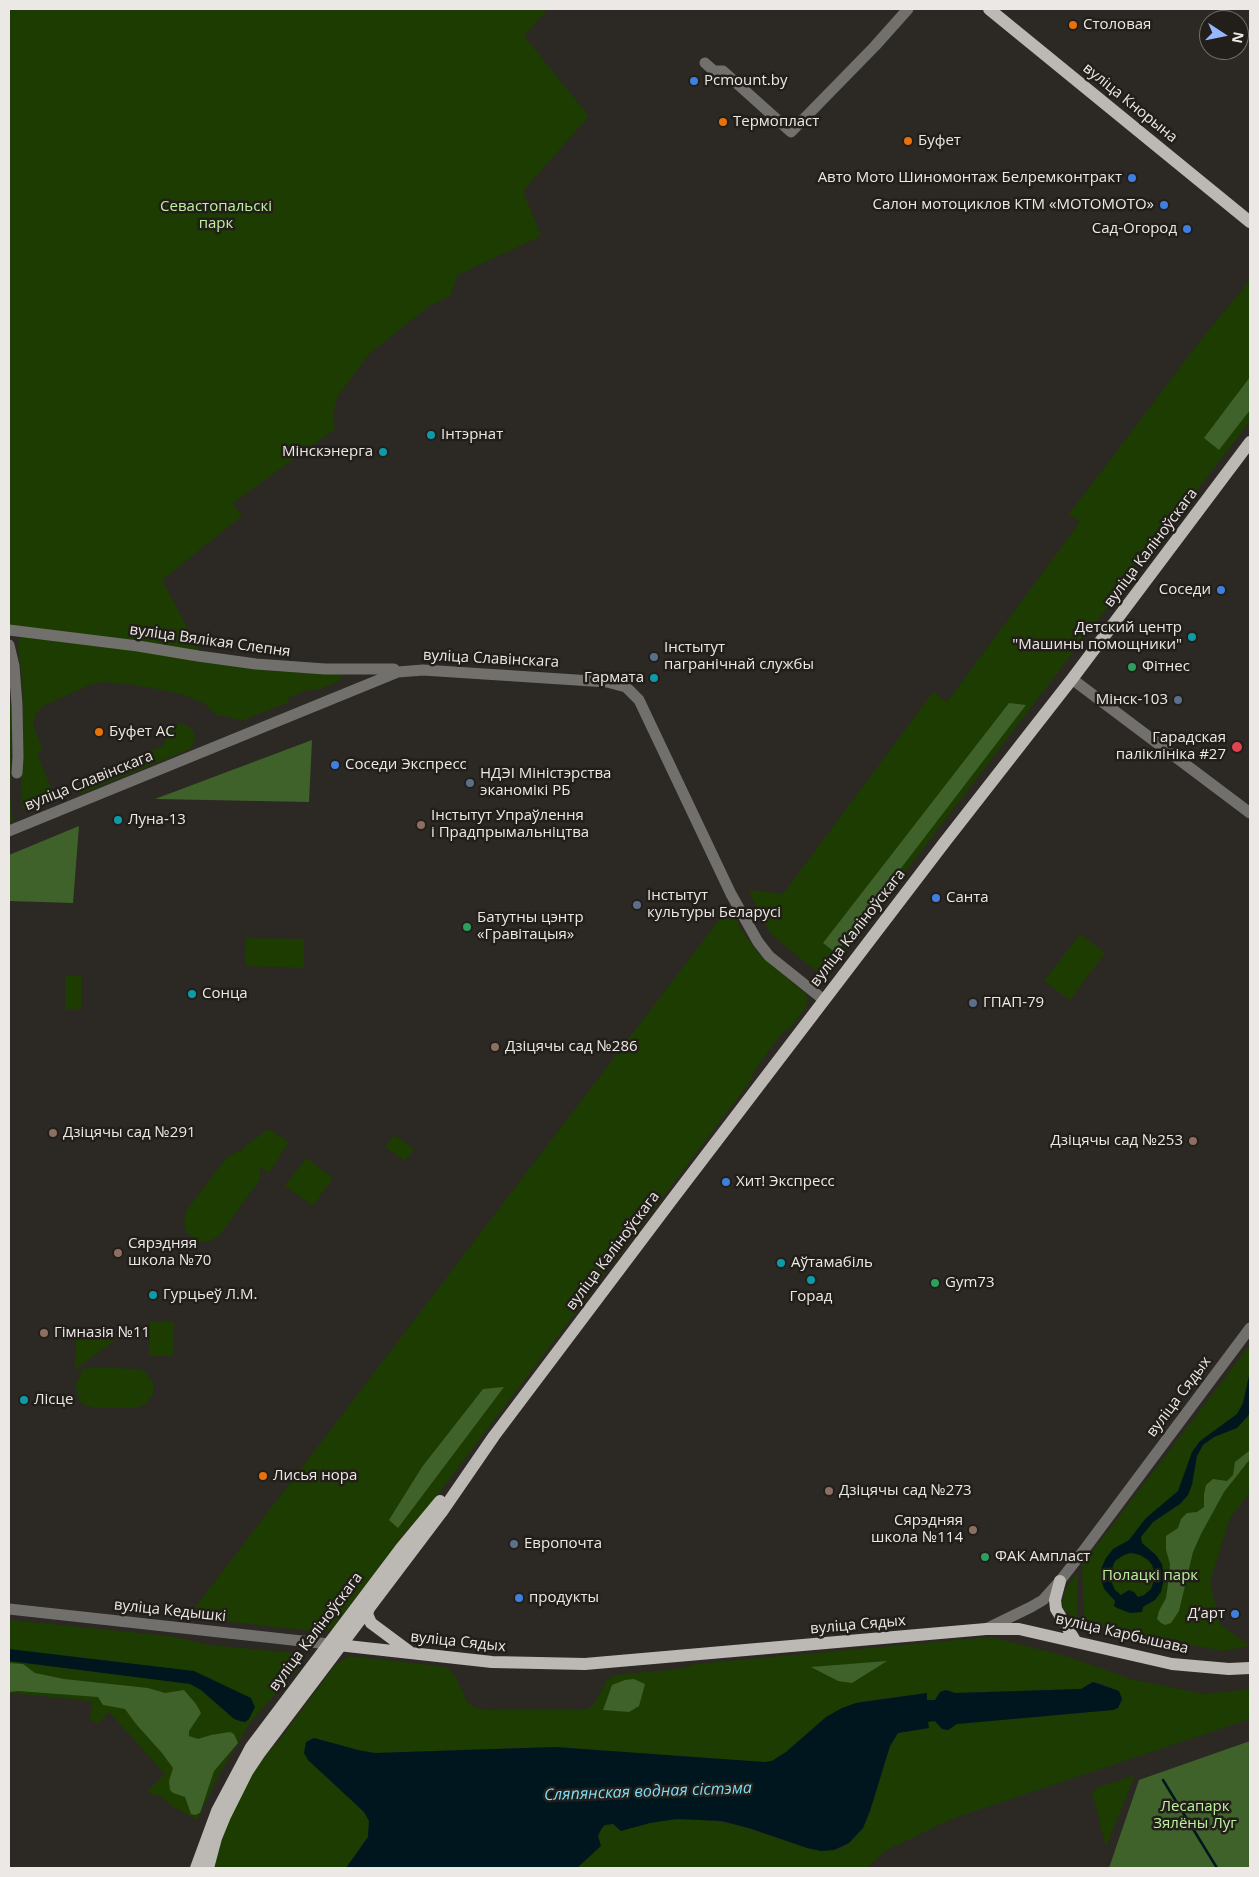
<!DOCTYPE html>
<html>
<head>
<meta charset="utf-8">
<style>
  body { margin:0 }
  #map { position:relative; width:1259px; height:1877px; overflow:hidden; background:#2c2823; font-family:"Open Sans",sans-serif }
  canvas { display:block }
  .frame { position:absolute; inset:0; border:10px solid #ebe8e5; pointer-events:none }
  .north { position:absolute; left:1199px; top:10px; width:50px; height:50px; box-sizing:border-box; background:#221e1a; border:1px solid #726f6b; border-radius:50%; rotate:101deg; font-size:14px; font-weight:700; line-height:20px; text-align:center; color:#ebe8e5 }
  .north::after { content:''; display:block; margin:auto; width:18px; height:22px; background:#94b7fd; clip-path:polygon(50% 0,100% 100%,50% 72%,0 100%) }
</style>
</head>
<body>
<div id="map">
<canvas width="1259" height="1877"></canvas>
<div class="frame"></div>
<div class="north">N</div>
</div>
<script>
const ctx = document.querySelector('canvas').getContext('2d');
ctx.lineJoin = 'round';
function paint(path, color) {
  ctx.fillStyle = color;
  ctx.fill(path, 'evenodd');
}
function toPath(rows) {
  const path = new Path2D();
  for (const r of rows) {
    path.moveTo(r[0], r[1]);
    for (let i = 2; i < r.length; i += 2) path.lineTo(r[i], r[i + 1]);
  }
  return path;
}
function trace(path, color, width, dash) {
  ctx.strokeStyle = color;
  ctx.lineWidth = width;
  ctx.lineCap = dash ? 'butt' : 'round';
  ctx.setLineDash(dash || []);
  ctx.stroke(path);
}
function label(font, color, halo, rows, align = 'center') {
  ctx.font = font + ' "Open Sans",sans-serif';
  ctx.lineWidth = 5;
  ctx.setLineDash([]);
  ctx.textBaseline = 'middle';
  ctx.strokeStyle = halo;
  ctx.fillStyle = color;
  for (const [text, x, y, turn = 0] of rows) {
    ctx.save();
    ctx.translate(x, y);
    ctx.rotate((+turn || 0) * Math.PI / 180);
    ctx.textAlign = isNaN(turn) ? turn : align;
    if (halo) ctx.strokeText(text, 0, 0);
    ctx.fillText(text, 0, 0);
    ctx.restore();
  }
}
paint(toPath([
  [9,9,548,9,524,36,589,116,523,191,541,236,458,275,450,296,428,307,369,354,338,396,333,414,335,429,233,503,242,516,162,580,201,653,9,626],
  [1250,280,1250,421,831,969,825,975,820,974,772,935,761,918,749,890,783,894,933,692,947,702,1080,522,1069,514,1200,341],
  [19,637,139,650,234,667,271,671,342,674,339,681,318,690,310,689,288,698,289,702,241,721,225,716,218,716,202,702,178,693,128,684,104,682,92,684,43,706,36,713,33,725,43,750,37,753,53,792,50,798,22,809,21,777,23,709,22,677,18,648],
  [9,681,12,730,10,795,13,822,9,824],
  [180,723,188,726,194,732,195,740,190,749,81,794,76,793,75,789,77,786,125,765,138,756,163,746,168,730,175,724],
  [728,908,732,910,741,929,758,953,806,994,808,1000,806,1007,791,1027,782,1033,756,1068,749,1083,427,1509,407,1530,333,1628,326,1632,320,1632,196,1618,193,1613,197,1605],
  [1080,934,1105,953,1070,1000,1044,981],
  [246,938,304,939,304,968,245,966],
  [65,976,81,976,81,1010,65,1010],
  [269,1129,289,1142,269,1173,259,1166,261,1173,259,1181,219,1236,209,1241,198,1241,187,1233,184,1222,186,1211,226,1158,236,1152,243,1152,241,1149],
  [394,1135,414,1149,405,1161,385,1147],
  [306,1158,333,1178,313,1206,285,1186],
  [150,1322,174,1322,173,1356,149,1356],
  [76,1340,115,1340,75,1370],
  [1250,1345,1250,1492,1230,1518,1210,1582,1220,1624,1250,1646,1222,1651,1084,1624,1082,1565],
  [91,1367,136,1369,144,1371,153,1382,153,1394,146,1404,136,1408,94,1408,82,1404,77,1394,76,1384,83,1369],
  [1078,1572,1078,1620,1065,1611,1062,1604,1064,1593,1067,1586],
  [9,1620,169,1636,210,1645,295,1653,298,1670,251,1721,221,1771,197,1820,170,1805,158,1794,154,1796,148,1791,165,1774,109,1712,97,1724,90,1719,92,1701,10,1693,9,1698],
  [991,1637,1069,1657,1131,1679,1204,1694,1250,1689,1250,1719,954,1818,885,1851,867,1868,577,1868,600,1846,598,1836,599,1832,605,1825,610,1824,613,1824,621,1830,663,1820,708,1820,737,1825,814,1850,834,1850,840,1849,849,1843,863,1828,870,1811,890,1746,898,1733,929,1728,928,1722,935,1721,937,1724,948,1730,957,1724,1113,1710,1121,1704,1122,1697,1117,1690,1097,1682,1089,1683,1081,1689,955,1693,946,1690,940,1692,935,1700,927,1700,926,1693,864,1701,842,1708,826,1717,786,1752,772,1761,764,1762,555,1747,375,1753,358,1750,314,1738,311,1738,304,1753,306,1756,364,1812,369,1821,368,1837,346,1868,212,1868,228,1820,258,1764,281,1738,335,1665,349,1656,440,1666,448,1668,455,1676,468,1703,476,1708,490,1710,583,1710,589,1708,595,1703,607,1680,615,1675,678,1669,695,1664],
  [1135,1775,1106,1847,1092,1792,1097,1788]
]), '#1d3c02');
paint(toPath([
  [1250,377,1250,410,1219,450,1204,438],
  [1009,703,1026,705,836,953,823,943],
  [312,740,309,802,155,799],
  [79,826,73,903,9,901,9,855],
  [504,1387,398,1528,389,1520,422,1467,483,1389],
  [1250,1450,1250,1459,1224,1492,1201,1534,1193,1552,1179,1611,1171,1623,1165,1625,1161,1623,1157,1619,1159,1611,1166,1598,1169,1577,1170,1564,1166,1550,1166,1536,1178,1528,1181,1519,1187,1513,1197,1512,1204,1507,1204,1494,1206,1485,1213,1479,1227,1481,1233,1475,1235,1462],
  [887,1661,852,1683,838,1681,811,1667],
  [9,1663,23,1664,35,1673,64,1679,148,1688,165,1693,184,1690,196,1704,201,1713,189,1731,189,1736,198,1739,211,1735,230,1732,234,1734,238,1743,214,1771,200,1813,195,1815,191,1814,185,1797,173,1793,170,1790,169,1781,173,1768,162,1753,136,1724,125,1709,103,1705,98,1697,18,1691,9,1692],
  [634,1679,645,1684,639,1706,629,1712,603,1710,612,1685,625,1680],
  [1250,1741,1250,1868,1109,1868,1139,1780]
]), '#3f622a');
paint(toPath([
  [1250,1371,1250,1412,1248,1416,1237,1428,1214,1437,1203,1445,1197,1456,1192,1485,1188,1495,1180,1504,1153,1522,1141,1537,1142,1543,1156,1555,1162,1564,1164,1579,1161,1592,1155,1600,1143,1607,1142,1612,1130,1613,1117,1608,1114,1606,1115,1601,1104,1589,1101,1580,1101,1569,1106,1558,1113,1549,1129,1540,1146,1518,1178,1491,1192,1452,1200,1441,1237,1414,1243,1403],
  [1131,1553,1140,1555,1148,1560,1152,1565,1155,1574,1154,1580,1151,1589,1144,1595,1138,1597,1134,1592,1129,1590,1121,1595,1115,1590,1111,1581,1111,1571,1115,1561,1124,1555],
  [9,1649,194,1671,251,1698,255,1707,249,1719,245,1722,240,1721,234,1719,201,1690,190,1684,9,1661],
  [1093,1682,1119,1691,1122,1699,1118,1708,1113,1710,957,1724,948,1730,942,1729,935,1721,928,1722,929,1728,898,1733,890,1746,870,1811,863,1828,849,1843,834,1850,821,1851,807,1848,752,1829,722,1821,677,1819,650,1823,621,1831,613,1824,605,1825,602,1828,598,1836,601,1846,577,1868,346,1868,368,1837,369,1821,364,1812,308,1760,304,1753,306,1742,314,1738,358,1750,375,1753,555,1747,764,1762,772,1761,786,1752,826,1717,842,1708,856,1703,927,1693,927,1700,935,1700,940,1692,946,1690,955,1693,1081,1689]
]), '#00161e');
trace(toPath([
  [1163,1780,1217,1868]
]), '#00161e', 2.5);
trace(toPath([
  [705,63,714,71,723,71,791,132,875,46,908,9],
  [9,630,138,646,198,656,256,664,325,669,394,669],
  [9,645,14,666,17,705,18,757,17,773],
  [1072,679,1250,813],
  [9,831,398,672,423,670,607,682,626,687,639,700,731,894,758,942,769,956,824,1000],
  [9,1609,329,1644],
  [988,1628,1031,1607,1043,1600,1060,1581,1084,1550,1250,1328]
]), '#72706d', 11);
trace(toPath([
  [989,9,1250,222],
  [1060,1581,1055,1600,1056,1609,1076,1642],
  [369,1608,367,1614,371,1623,410,1652],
  [329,1644,492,1662,585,1664,986,1629,1019,1629,1172,1664,1229,1669,1250,1668],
  [196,1868,217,1811,251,1747,401,1548,440,1501],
  [208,1868,216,1838,225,1816,247,1772,259,1754,441,1513,494,1436,671,1201,944,843,1072,679,1250,442]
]), '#bcb8b3', 12);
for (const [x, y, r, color] of [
  [1073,25,5,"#e8710a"],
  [694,81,5,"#3f7fe0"],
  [723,122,5,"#e8710a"],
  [908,141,5,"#e8710a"],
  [1132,178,5,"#3f7fe0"],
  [1164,205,5,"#3f7fe0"],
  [1187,229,5,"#3f7fe0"],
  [431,435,5,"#0f9aa8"],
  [383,452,5,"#0f9aa8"],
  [1221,590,5,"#3f7fe0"],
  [1192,637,5,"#0f9aa8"],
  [654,657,5,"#5c6f8a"],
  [1132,667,5,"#2e9e5b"],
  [654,678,5,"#0f9aa8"],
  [1178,700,5,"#5c6f8a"],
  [99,732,5,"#e8710a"],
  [1237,747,6,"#e0444e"],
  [335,765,5,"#3f7fe0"],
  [470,783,5,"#5c6f8a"],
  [118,820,5,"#0f9aa8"],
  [421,825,5,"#8d6e63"],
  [936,898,5,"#3f7fe0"],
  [637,905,5,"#5c6f8a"],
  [467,927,5,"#2e9e5b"],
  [192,994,5,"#0f9aa8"],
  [973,1003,5,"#5c6f8a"],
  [495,1047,5,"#8d6e63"],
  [53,1133,5,"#8d6e63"],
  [1193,1141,5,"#8d6e63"],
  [726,1182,5,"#3f7fe0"],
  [118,1253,5,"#8d6e63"],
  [781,1263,5,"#0f9aa8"],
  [811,1280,5,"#0f9aa8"],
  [935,1283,5,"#2e9e5b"],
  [153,1295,5,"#0f9aa8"],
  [44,1333,5,"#8d6e63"],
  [24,1400,5,"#0f9aa8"],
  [263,1476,5,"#e8710a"],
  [829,1491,5,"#8d6e63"],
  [973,1530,5,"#8d6e63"],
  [514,1544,5,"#5c6f8a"],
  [985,1557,5,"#2e9e5b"],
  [519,1598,5,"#3f7fe0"],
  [1235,1614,5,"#3f7fe0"]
]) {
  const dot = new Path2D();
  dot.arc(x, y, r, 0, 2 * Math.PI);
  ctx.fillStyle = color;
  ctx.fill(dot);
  trace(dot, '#221e1a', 2);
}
label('15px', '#ebe8e5', '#221e1a', [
  ["Столовая",1083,25],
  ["Pcmount.by",704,81],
  ["Термопласт",733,122],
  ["Буфет",918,141],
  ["Авто Мото Шиномонтаж Белремконтракт",1122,178,"right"],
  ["Салон мотоциклов КТМ «МОТОМОТО»",1154,205,"right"],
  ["Сад-Огород",1177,229,"right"],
  ["Інтэрнат",441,435],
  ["Мінскэнерга",373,452,"right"],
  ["Соседи",1211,590,"right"],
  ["Детский центр",1182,628,"right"],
  ["\"Машины помощники\"",1182,645,"right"],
  ["Інстытут",664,648],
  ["пагранічнай службы",664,665],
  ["Фітнес",1142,667],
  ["Гармата",644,678,"right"],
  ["Мінск-103",1168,700,"right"],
  ["Буфет АС",109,732],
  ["Гарадская",1226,738,"right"],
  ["паліклініка #27",1226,755,"right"],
  ["Соседи Экспресс",345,765],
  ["НДЭІ Міністэрства",480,774],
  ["эканомікі РБ",480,791],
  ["Інстытут Упраўлення",431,816],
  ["і Прадпрымальніцтва",431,833],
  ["Луна-13",128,820],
  ["Інстытут",647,896],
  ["культуры Беларусі",647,913],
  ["Санта",946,898],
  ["Батутны цэнтр",477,918],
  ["«Гравітацыя»",477,935],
  ["Сонца",202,994],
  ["ГПАП-79",983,1003],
  ["Дзіцячы сад №286",505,1047],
  ["Дзіцячы сад №291",63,1133],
  ["Дзіцячы сад №253",1183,1141,"right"],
  ["Хит! Экспресс",736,1182],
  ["Сярэдняя",128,1244],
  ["школа №70",128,1261],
  ["Аўтамабіль",791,1263],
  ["Gym73",945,1283],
  ["Гурцьеў Л.М.",163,1295],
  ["Горад",811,1297,"center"],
  ["Гімназія №11",54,1333],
  ["Лісце",34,1400],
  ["Лисья нора",273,1476],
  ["Дзіцячы сад №273",839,1491],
  ["Сярэдняя",963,1521,"right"],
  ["школа №114",963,1538,"right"],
  ["Европочта",524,1544],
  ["ФАК Ампласт",995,1557],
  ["продукты",529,1598],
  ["Дʼарт",1225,1614,"right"]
], 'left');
label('15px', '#ebe8e5', '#221e1a', [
  ["вуліца Кнорына",1130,103,39],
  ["вуліца Каліноўскага",1151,548,-53],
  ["вуліца Вялікая Слепня",210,641,8],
  ["вуліца Славінскага",491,659,3],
  ["вуліца Славінскага",89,781,-22],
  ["вуліца Каліноўскага",858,928,-52],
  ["вуліца Каліноўскага",613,1251,-53],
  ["вуліца Сядых",1179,1397,-53],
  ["вуліца Кедышкі",170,1611,6],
  ["вуліца Сядых",858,1625,-5],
  ["вуліца Каліноўскага",316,1632,-53],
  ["вуліца Карбышава",1122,1634,13],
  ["вуліца Сядых",458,1642,6]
]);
label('15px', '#bcf19e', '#221e1a', [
  ["Севастопальскі",216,207],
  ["парк",216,224],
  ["Полацкі парк",1150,1576],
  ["Лесапарк",1195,1807],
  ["Зялёны Луг",1195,1824]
]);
label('italic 16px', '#7ddcf7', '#221e1a', [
  ["Сляпянская водная сістэма",648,1792,-2]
]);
</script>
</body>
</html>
